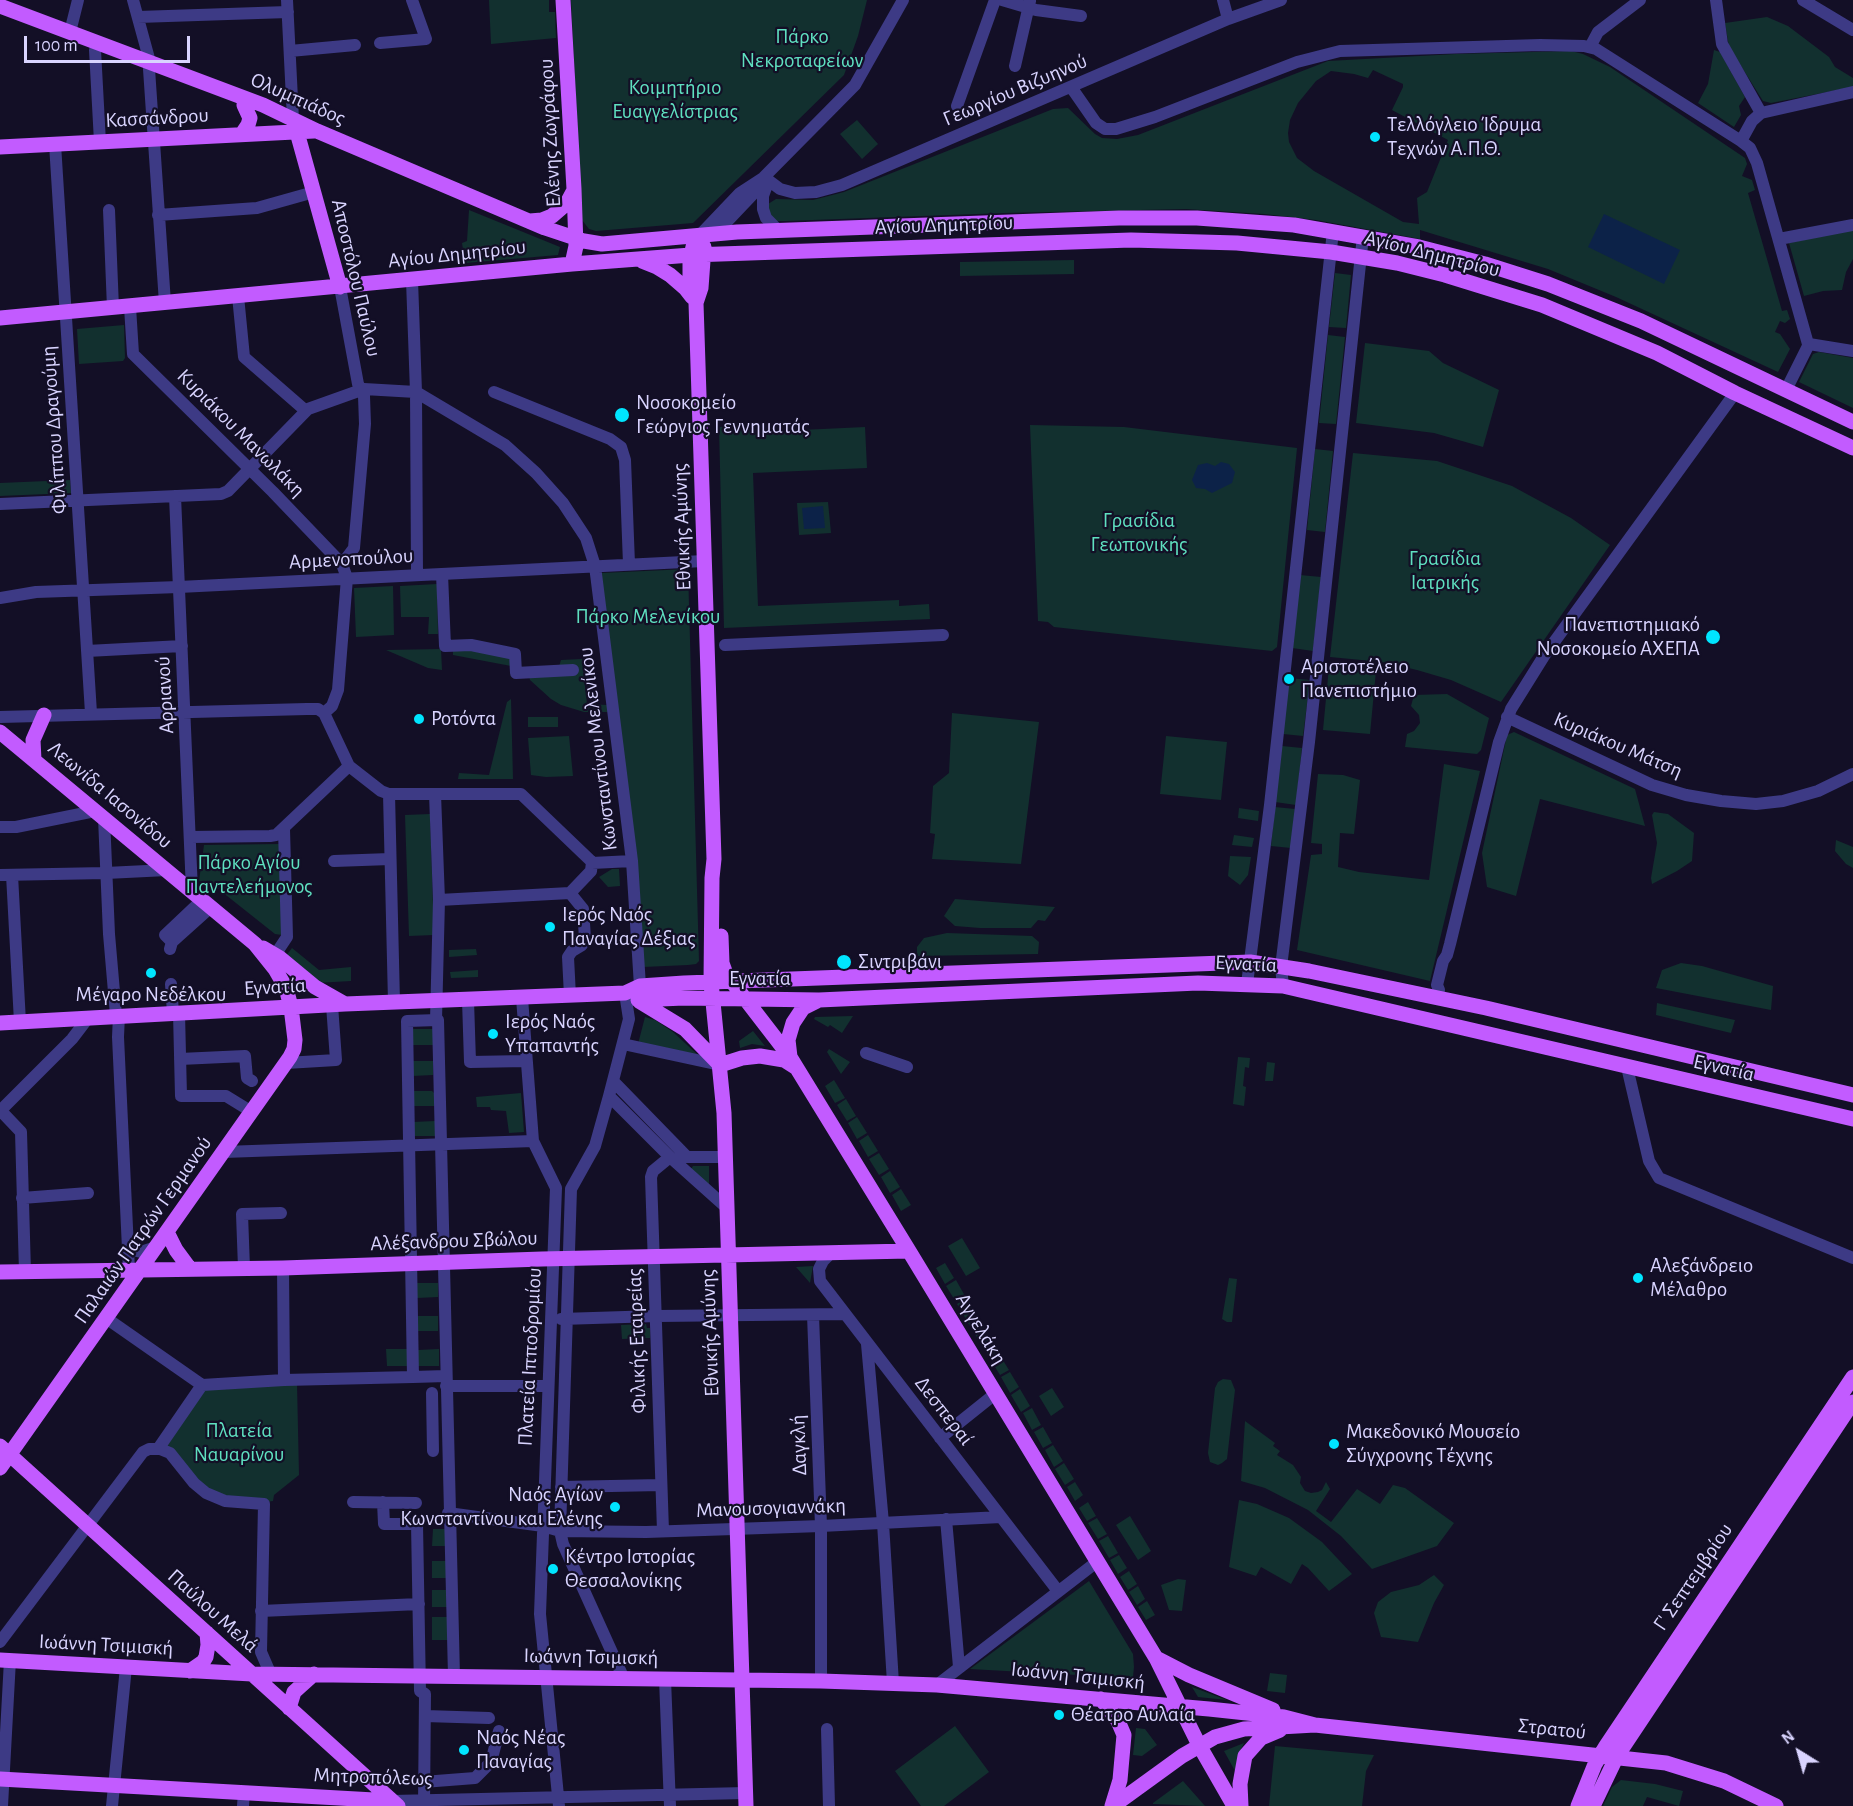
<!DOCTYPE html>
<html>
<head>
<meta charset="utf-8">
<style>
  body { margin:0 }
  #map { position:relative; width:1853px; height:1806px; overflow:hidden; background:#130f26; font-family:"Alegreya Sans",sans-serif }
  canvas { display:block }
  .north { position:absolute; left:1769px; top:1722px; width:60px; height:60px; -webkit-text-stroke:4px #130f26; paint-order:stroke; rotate:323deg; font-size:16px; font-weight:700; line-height:24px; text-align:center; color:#d9d4ff }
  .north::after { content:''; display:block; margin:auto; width:21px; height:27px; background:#d9d4ff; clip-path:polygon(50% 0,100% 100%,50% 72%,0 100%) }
  .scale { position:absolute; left:24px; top:36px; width:166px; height:27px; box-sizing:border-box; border:3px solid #d9d4ff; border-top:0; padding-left:8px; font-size:18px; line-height:21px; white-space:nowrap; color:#d9d4ff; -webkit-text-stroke:4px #130f26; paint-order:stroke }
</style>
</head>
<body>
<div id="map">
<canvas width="1853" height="1806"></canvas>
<div class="north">N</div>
<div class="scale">100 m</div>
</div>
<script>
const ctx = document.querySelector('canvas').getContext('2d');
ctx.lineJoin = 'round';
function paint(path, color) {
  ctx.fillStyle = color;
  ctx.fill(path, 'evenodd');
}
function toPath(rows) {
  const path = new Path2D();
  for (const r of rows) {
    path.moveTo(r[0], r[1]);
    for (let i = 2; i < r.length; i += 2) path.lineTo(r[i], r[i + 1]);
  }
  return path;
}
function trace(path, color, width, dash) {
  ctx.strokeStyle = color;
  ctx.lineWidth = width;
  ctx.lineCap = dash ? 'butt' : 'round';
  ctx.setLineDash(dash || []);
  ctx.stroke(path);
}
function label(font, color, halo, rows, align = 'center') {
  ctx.font = font + ' "Alegreya Sans",sans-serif';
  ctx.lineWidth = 4.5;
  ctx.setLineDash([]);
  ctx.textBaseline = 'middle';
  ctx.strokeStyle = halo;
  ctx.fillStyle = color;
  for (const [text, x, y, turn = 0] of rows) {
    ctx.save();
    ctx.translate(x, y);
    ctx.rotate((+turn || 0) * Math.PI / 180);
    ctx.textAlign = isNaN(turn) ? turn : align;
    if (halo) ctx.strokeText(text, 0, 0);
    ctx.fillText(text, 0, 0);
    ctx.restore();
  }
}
paint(toPath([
  [489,0,549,0,549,12,555,12,556,38,491,44],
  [571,0,867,0,858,36,844,75,693,223,596,231,589,229,582,220],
  [1767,17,1788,26,1829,57,1835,67,1853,78,1853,87,1771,103,1763,101,1729,47,1725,23],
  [1714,50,1720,52,1745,97,1739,106,1741,115,1734,127,1698,103,1708,84],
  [1571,51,1583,54,1610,67,1745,158,1747,164,1742,176,1752,180,1755,190,1748,193,1782,311,1787,310,1790,319,1785,323,1780,321,1775,332,1780,334,1790,349,1778,372,1616,297,1548,269,1420,230,1420,239,1316,220,1264,214,1186,209,1004,213,786,221,775,221,768,212,768,204,776,199,813,200,844,192,1053,109,1068,108,1095,134,1102,138,1117,139,1138,135,1328,61,1456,54],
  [1373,70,1403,84,1403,87,1392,110,1448,140,1427,192,1417,198,1419,224,1403,222,1314,171,1297,158,1289,142,1288,133,1290,120,1298,103,1316,81,1331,71,1354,74,1368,78],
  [857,120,878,144,862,159,840,134],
  [469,210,560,247,558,255,465,263,462,243,467,241],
  [1853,229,1853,259,1846,272,1842,290,1823,291,1804,296,1789,243],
  [1074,260,1074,274,960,276,960,262],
  [1335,273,1351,275,1346,328,1329,327],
  [124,325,125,358,123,361,79,364,77,329],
  [1328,335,1345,337,1336,424,1319,423],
  [1365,343,1429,351,1443,363,1499,390,1483,447,1434,433,1356,423],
  [1819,352,1853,358,1853,408,1799,382,1813,354],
  [758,425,759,432,865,427,867,468,753,473,758,606,899,600,899,606,929,604,930,619,724,628,719,427],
  [1030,425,1124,427,1297,448,1277,647,1272,651,1054,627,1048,622,1038,621],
  [1315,449,1333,451,1325,532,1307,530],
  [1353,453,1437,461,1512,486,1571,518,1610,545,1501,702,1451,680,1417,670,1382,662,1330,657],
  [70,480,71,493,0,496,0,483],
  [828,502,831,533,799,535,797,503],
  [688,569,699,961,696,964,688,965,643,967,601,573],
  [1300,575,1321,577,1313,651,1292,648],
  [437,584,438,634,428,634,429,617,401,617,400,586],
  [393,586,394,635,356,637,354,588],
  [441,649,442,670,428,668,386,650],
  [467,649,511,656,511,666,453,655,453,650],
  [582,659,587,704,607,705,608,712,584,712,561,705,551,699,530,680,529,676,557,673,561,660],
  [1329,667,1376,671,1370,734,1323,730],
  [1289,678,1310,680,1303,736,1283,734],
  [1447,694,1489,718,1481,750,1477,754,1405,747,1407,734,1414,731,1420,723,1419,715,1411,706,1414,695],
  [511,699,513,779,458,779,459,773,489,775,507,702],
  [952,713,1039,722,1021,864,932,859,935,834,930,833,933,786,949,773],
  [558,717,558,727,528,727,528,717],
  [1514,732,1635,789,1645,826,1540,799,1516,896,1487,887,1482,853,1507,735],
  [569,736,573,776,546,777,531,775,528,738],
  [1166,736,1227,742,1221,800,1160,794],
  [1282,746,1302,748,1296,805,1275,802],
  [1444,764,1480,771,1430,981,1297,950,1311,855,1322,854,1322,844,1311,843,1318,774,1343,775,1360,780,1354,834,1340,833,1338,867,1359,872,1429,880],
  [1275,807,1295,809,1291,848,1271,846],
  [1239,808,1259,811,1258,821,1238,818],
  [1654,812,1668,814,1694,833,1692,861,1677,871,1652,884,1651,878,1657,843,1652,815],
  [430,814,434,935,409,936,405,815],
  [1234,835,1254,838,1252,847,1232,845],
  [1836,840,1853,847,1853,868,1846,864,1835,851],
  [279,844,282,935,275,934,212,884,199,881,204,845],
  [1230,856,1251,857,1248,875,1240,885,1228,876],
  [612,869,619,869,620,886,608,887,599,877],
  [955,899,1055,907,1045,921,1038,920,1031,928,980,928,955,926,944,916],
  [947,933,1032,936,1039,942,1038,954,917,956,917,947,924,938],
  [292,948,319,970,351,967,351,981,316,983,285,957],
  [476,949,477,955,449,957,449,950],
  [1681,963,1702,966,1773,986,1771,1010,1656,988,1662,970],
  [478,970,478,977,451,978,450,972],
  [1657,1003,1735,1020,1731,1033,1656,1015],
  [853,1016,842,1033,830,1025,828,1027,814,1019,815,1017],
  [645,1017,655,1020,673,1032,698,1055,638,1044],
  [412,1029,433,1029,433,1045,412,1045],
  [753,1031,765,1046,752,1044,740,1048,739,1041],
  [829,1049,850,1062,841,1074,827,1052],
  [1238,1057,1250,1058,1249,1068,1245,1067,1243,1086,1246,1087,1244,1106,1233,1104],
  [412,1061,433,1061,433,1075,412,1076],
  [1267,1062,1275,1063,1273,1081,1265,1081],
  [834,1080,845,1098,835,1103,825,1086],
  [414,1091,432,1091,434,1093,434,1106,414,1106],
  [521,1093,524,1132,509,1133,506,1111,491,1110,490,1107,477,1107,476,1097],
  [846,1099,856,1116,847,1121,837,1105],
  [857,1117,867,1133,857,1139,848,1123],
  [435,1121,435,1136,414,1136,413,1122],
  [868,1135,878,1151,868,1157,859,1141],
  [879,1153,889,1169,879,1175,869,1159],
  [693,1166,709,1166,709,1186,691,1169],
  [890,1171,900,1187,890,1193,881,1177],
  [901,1189,911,1205,901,1211,892,1195],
  [962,1238,980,1268,966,1276,948,1246],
  [945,1263,954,1278,945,1284,936,1268],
  [813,1266,810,1283,796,1267],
  [1229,1278,1237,1279,1232,1322,1227,1322,1222,1319],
  [956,1280,965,1296,956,1302,946,1286],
  [417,1283,438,1283,438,1297,417,1298],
  [966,1298,976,1315,967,1321,957,1304],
  [418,1316,438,1316,438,1331,418,1331],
  [978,1317,987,1333,978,1339,968,1323],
  [646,1324,647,1328,650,1328,650,1338,622,1339,621,1325],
  [988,1335,998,1351,989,1357,979,1341],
  [386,1349,412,1349,412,1366,387,1366],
  [439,1349,439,1366,418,1366,418,1350],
  [999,1354,1009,1370,1000,1375,990,1359],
  [1010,1372,1019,1387,1010,1393,1001,1377],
  [1223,1379,1231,1380,1235,1390,1227,1459,1222,1463,1218,1465,1210,1462,1208,1453,1215,1388,1218,1382],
  [297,1383,299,1475,274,1495,273,1501,252,1504,225,1501,158,1449,202,1385],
  [1052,1388,1064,1407,1051,1416,1039,1396],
  [1020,1389,1030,1406,1021,1412,1011,1395],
  [1032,1408,1041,1425,1032,1430,1023,1413],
  [1245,1421,1275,1443,1273,1446,1280,1451,1277,1455,1293,1465,1301,1477,1300,1483,1305,1491,1311,1493,1318,1492,1322,1490,1326,1482,1330,1489,1316,1511,1331,1522,1357,1489,1380,1504,1393,1485,1405,1488,1454,1523,1437,1546,1372,1569,1341,1536,1308,1510,1265,1488,1241,1481],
  [1043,1427,1052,1443,1043,1448,1034,1432],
  [1053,1445,1063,1461,1054,1467,1045,1450],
  [1064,1463,1074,1479,1065,1485,1055,1469],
  [1075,1482,1083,1495,1075,1501,1067,1487],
  [1239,1500,1257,1504,1289,1518,1322,1542,1352,1574,1329,1591,1308,1568,1302,1564,1291,1584,1261,1567,1256,1576,1229,1567],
  [1088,1502,1096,1516,1087,1521,1079,1508],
  [1130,1516,1151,1551,1138,1560,1116,1525],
  [1097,1518,1107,1534,1098,1539,1088,1523],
  [433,1529,448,1529,448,1546,432,1546],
  [1108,1536,1118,1553,1109,1558,1099,1541],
  [1119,1555,1127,1568,1118,1574,1110,1560],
  [432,1561,449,1561,449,1578,432,1578],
  [1129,1571,1137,1584,1128,1590,1120,1577],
  [1434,1575,1444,1585,1434,1603,1418,1642,1381,1637,1374,1613,1378,1602,1391,1592,1419,1585],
  [1178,1579,1186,1580,1182,1611,1169,1610,1161,1585],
  [1089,1581,1133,1654,1134,1667,1133,1677,1131,1678,970,1669],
  [1138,1586,1145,1599,1137,1605,1129,1592],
  [432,1590,449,1590,449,1607,432,1607],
  [1147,1601,1155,1615,1146,1620,1138,1607],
  [432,1617,450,1617,450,1640,432,1640],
  [1270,1673,1287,1675,1285,1693,1267,1691],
  [1192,1687,1227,1700,1198,1697],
  [955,1726,989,1772,944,1806,921,1806,895,1771],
  [1136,1728,1145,1729,1157,1745,1142,1756,1133,1755],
  [1244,1743,1239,1753,1235,1771,1224,1751],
  [1275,1746,1374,1755,1366,1771,1362,1806,1269,1806],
  [1621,1780,1655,1784,1683,1791,1679,1806,1647,1797,1643,1806,1603,1806,1612,1787],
  [1183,1781,1205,1806,1153,1804,1153,1803]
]), '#12302f');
paint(toPath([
  [1604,214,1680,250,1664,284,1588,247],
  [1221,462,1229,464,1235,472,1232,483,1212,493,1205,489,1196,488,1192,480,1198,465,1207,463,1215,466],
  [823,506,825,528,804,529,802,508]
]), '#0c2248');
trace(toPath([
  [133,0,150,62],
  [287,0,293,119],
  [1002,0,1036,10,1081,16],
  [1223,0,1228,19],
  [1716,0,1722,44,1761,113],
  [1803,0,1853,30],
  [138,17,288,12],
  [70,32,78,0],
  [380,43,426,39,412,0],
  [1590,47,1598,32,1640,0],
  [95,50,100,142],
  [290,51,355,45],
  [1015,66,1030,1],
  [149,69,165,303],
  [1071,87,1096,123,1105,129,1116,129,1155,117,1297,62,1340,51,1540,45,1584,46,1596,49,1741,141,1750,148,1757,163,1808,344],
  [957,106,995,0],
  [1741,141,1752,121,1761,113,1853,92],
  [55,144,91,713],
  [764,177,780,189,795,193,816,192,842,185,1228,19,1281,0],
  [768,182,763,196,763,209,766,218,778,230],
  [109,210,113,308],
  [158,215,257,208,314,192],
  [716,233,753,194,764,177,855,85,903,0],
  [701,234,740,193,763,178],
  [1779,239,1853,225],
  [412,280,416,392,417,575],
  [340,287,358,384,364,396,365,424,354,548,342,564],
  [238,296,244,357,306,411],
  [130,307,133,354,273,492,342,564,347,578,338,690,332,706,324,713],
  [1786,390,1809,344,1853,351],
  [494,392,610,439,621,447,625,460,629,564],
  [175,496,192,891],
  [0,504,221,494,228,491,308,409,364,389,416,392,505,445,536,473,563,503,586,538,595,566,632,861,640,986],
  [442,574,445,646,471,645,515,654,516,673,573,670],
  [0,598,36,592,179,587,704,561],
  [725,645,943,635],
  [87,651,182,646],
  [324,713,349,766,381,791,389,794,521,794,592,862,591,871,570,893,439,900],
  [0,717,307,709,318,709,324,713],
  [1507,717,1652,785,1686,795,1721,801,1756,804,1783,801,1818,791,1853,774],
  [389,794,394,1002],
  [435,794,439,900,436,1020],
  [104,818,109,934,116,1015],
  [0,827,16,827,95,811],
  [190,837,270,836,276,835,349,766],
  [334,861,390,859],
  [592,863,632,861],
  [0,875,106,873,167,870],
  [12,875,20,1022],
  [570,893,583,909,585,938,582,945,572,951,568,957,570,996],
  [172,942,165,935,202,900],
  [170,949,172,942,211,907],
  [275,955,287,937,284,829],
  [171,984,173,1013],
  [1247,984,1270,805,1333,231],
  [1283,986,1281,967,1309,742,1363,236],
  [1439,990,1437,985,1443,961,1447,955,1450,944,1499,742,1511,709,1544,656,1735,393],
  [522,998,533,1141,556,1188,540,1614,559,1806],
  [468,1000,470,1062,526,1061],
  [179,1013,181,1096,226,1096,252,1112],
  [119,1015,118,1037,129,1270],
  [623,1044,720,1065],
  [866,1053,907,1067],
  [180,1059,245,1056,247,1078,252,1081],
  [286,1063,336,1060,332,1005],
  [1627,1067,1649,1161,1659,1178,1853,1258],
  [613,1081,687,1157],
  [609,1096,670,1157,727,1208],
  [0,1111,72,1039,88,1018],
  [1,1111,21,1132,25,1272],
  [224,1152,533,1141],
  [680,1157,725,1157],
  [22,1198,88,1193],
  [128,1244,133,1250,141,1252,156,1247],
  [831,1253,823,1261,819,1269,820,1281,1058,1591],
  [244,1268,242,1214,281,1213],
  [283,1268,284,1380],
  [813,1315,821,1526,821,1681],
  [106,1318,202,1385],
  [561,1319,657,1316,845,1314],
  [867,1344,883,1523,893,1683],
  [446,1376,413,1377,407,1021,438,1020,454,1676],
  [202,1385,284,1380,413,1377],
  [446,1386,548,1386],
  [432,1393,433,1451],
  [940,1438,995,1394],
  [158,1449,202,1385],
  [561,1487,661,1485],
  [353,1502,416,1503],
  [383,1502,384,1524,417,1524,420,1691,425,1694,424,1806],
  [448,1513,543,1526,560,1531,646,1532,821,1526,1001,1517],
  [946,1519,959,1667],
  [663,1531,651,1177,653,1171,670,1157],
  [261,1611,419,1604],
  [0,1642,143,1452,149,1449,160,1449,170,1453,194,1483,206,1493,225,1501,264,1504,261,1652,271,1675],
  [624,1679,563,1544,560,1531,571,1189,595,1146,609,1096,629,1019,625,993],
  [665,1679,670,1806],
  [937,1685,1098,1561],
  [425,1716,489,1718],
  [827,1729,829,1806],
  [423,1782,475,1778,491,1762,499,1731],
  [392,1801,746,1793],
  [2,1806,10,1660],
  [112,1806,126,1667],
  [243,1806,244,1792]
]), '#3d3a85', 12);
trace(toPath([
  [563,0,574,189,576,246,572,264],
  [0,6,263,105,317,131,545,228,584,241,602,244,737,232,1119,218,1197,218,1294,225,1419,247,1485,264,1548,284,1641,321,1853,422],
  [295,125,340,287],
  [242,134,248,125,250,118,244,105],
  [0,147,314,131],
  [530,221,542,220,552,216,567,203,574,190],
  [693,247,690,260,690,280,692,291,696,303,714,859,712,878,711,982,724,1113,746,1806],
  [642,261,657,267,670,275,685,288,692,297],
  [696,303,701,288,704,247],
  [0,318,572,264,691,255,1131,240,1237,243,1331,252,1397,263,1445,275,1542,305,1657,353,1735,393,1853,448],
  [0,732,255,944,275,969,286,988,291,1007,295,1040,294,1049,290,1057,0,1468],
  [34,760,33,740,44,715],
  [721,936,722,963,726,974,790,1057,909,1251,1156,1658,1199,1745,1234,1806],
  [263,948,280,958,315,987,345,1004],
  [638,1000,684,998,819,1000,1198,983,1283,986,1853,1119],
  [639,1001,685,1029,720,1065],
  [0,1023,345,1004,625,993,640,986,684,983,1250,962,1309,971,1486,1008,1853,1095],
  [790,1057,788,1040,793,1023,803,1008,817,1001],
  [720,1065,742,1058,760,1056,784,1060,795,1067],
  [167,1232,176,1250,190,1269],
  [0,1272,283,1268,542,1259,909,1251],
  [0,1446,398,1806],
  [1156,1658,1189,1675,1273,1710],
  [0,1660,252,1674,821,1681,937,1685,1209,1709,1284,1717,1315,1725],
  [190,1671,203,1662,206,1657,208,1645,207,1633],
  [1101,1699,1118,1721,1124,1735,1120,1780,1112,1806],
  [289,1708,294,1692,314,1674],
  [0,1779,392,1801],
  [1113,1806,1182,1756,1215,1737,1244,1729,1315,1725,1666,1763,1724,1781,1776,1806],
  [1241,1806,1240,1784,1245,1756,1261,1738,1280,1730],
  [1578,1806,1595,1764,1606,1746,1853,1377],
  [1593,1806,1617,1756,1853,1402]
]), '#c25bff', 15);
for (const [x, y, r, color] of [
  [1375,137,6,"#00e5ff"],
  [622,415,8,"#00e5ff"],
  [1713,637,8,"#00e5ff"],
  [1289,679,6,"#00e5ff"],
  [419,719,6,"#00e5ff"],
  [550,927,6,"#00e5ff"],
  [844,962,8,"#00e5ff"],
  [151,973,6,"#00e5ff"],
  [493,1034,6,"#00e5ff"],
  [1638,1278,6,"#00e5ff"],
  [1334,1444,6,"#00e5ff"],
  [615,1507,6,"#00e5ff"],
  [553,1569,6,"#00e5ff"],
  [1059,1715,6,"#00e5ff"],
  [464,1750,6,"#00e5ff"]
]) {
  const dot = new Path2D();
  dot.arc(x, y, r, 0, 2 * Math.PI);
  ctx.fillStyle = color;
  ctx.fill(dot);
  trace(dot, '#130f26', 2);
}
label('21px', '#5fe0c0', '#130f26', [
  ["Πάρκο",802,37],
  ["Νεκροταφείων",802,61],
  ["Κοιμητήριο",675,88],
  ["Ευαγγελίστριας",675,112],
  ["Γρασίδια",1139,521],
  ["Γεωπονικής",1139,545],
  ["Γρασίδια",1445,559],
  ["Ιατρικής",1445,583],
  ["Πάρκο Μελενίκου",648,617],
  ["Πάρκο Αγίου",249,863],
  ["Παντελεήμονος",249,887],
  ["Πλατεία",239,1431],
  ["Ναυαρίνου",239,1455]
]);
label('21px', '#d9d4ff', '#130f26', [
  ["Γεωργίου Βιζυηνού",1015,90,-23],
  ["Ολυμπιάδος",298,99,24],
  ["Κασσάνδρου",157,118,-3],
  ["Ελένης Ζωγράφου",550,133,-93],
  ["Αγίου Δημητρίου",944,225,-2],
  ["Αγίου Δημητρίου",457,254,-6],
  ["Αγίου Δημητρίου",1432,254,14],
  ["Αποστόλου Παύλου",356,278,77],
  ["Φιλίππου Δραγούμη",54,430,-94],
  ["Κυριάκου Μανωλάκη",241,433,45],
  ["Εθνικής Αμύνης",682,527,-92],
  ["Αρμενοπούλου",351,559,-3],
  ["Αρριανού",165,695,-93],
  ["Κυριάκου Μάτση",1618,745,23],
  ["Κωνσταντίνου Μελενίκου",598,749,-97],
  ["Λεωνίδα Ιασονίδου",110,795,40],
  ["Εγνατία",1246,964,3],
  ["Εγνατία",760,979],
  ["Εγνατία",275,987,-3],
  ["Εγνατία",1724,1068,13],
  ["Παλαιών Πατρών Γερμανού",143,1230,-55],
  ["Αλέξανδρου Σβώλου",454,1241,-2],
  ["Αγγελάκη",981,1329,59],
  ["Εθνικής Αμύνης",710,1333,-92],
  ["Φιλικής Εταιρείας",637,1341,-92],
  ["Πλατεία Ιπποδρομίου",530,1357,-87],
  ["Δεσπεραί",944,1411,52],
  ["Δαγκλή",799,1445,-92],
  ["Μανουσογιαννάκη",771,1508,-2],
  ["Γ' Σεπτεμβρίου",1693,1577,-56],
  ["Παύλου Μελά",213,1611,42],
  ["Ιωάννη Τσιμισκή",106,1645,3],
  ["Ιωάννη Τσιμισκή",591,1657,1],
  ["Ιωάννη Τσιμισκή",1078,1676,6],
  ["Στρατού",1552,1729,6],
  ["Μητροπόλεως",373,1777,2]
]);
label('21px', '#d9d4ff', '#130f26', [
  ["Τελλόγλειο Ίδρυμα",1387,125],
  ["Τεχνών Α.Π.Θ.",1387,149],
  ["Νοσοκομείο",636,403],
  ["Γεώργιος Γεννηματάς",636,427],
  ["Πανεπιστημιακό",1700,625,"right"],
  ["Νοσοκομείο ΑΧΕΠΑ",1700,649,"right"],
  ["Αριστοτέλειο",1301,667],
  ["Πανεπιστήμιο",1301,691],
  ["Ροτόντα",431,719],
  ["Ιερός Ναός",562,915],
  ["Παναγίας Δέξιας",562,939],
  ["Σιντριβάνι",858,962],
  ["Μέγαρο Νεδέλκου",151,995,"center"],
  ["Ιερός Ναός",505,1022],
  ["Υπαπαντής",505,1046],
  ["Αλεξάνδρειο",1650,1266],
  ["Μέλαθρο",1650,1290],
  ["Μακεδονικό Μουσείο",1346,1432],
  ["Σύγχρονης Τέχνης",1346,1456],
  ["Ναός Αγίων",603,1495,"right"],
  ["Κωνσταντίνου και Ελένης",603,1519,"right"],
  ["Κέντρο Ιστορίας",565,1557],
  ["Θεσσαλονίκης",565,1581],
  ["Θέατρο Αυλαία",1071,1715],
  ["Ναός Νέας",476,1738],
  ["Παναγίας",476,1762]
], 'left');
</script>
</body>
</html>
